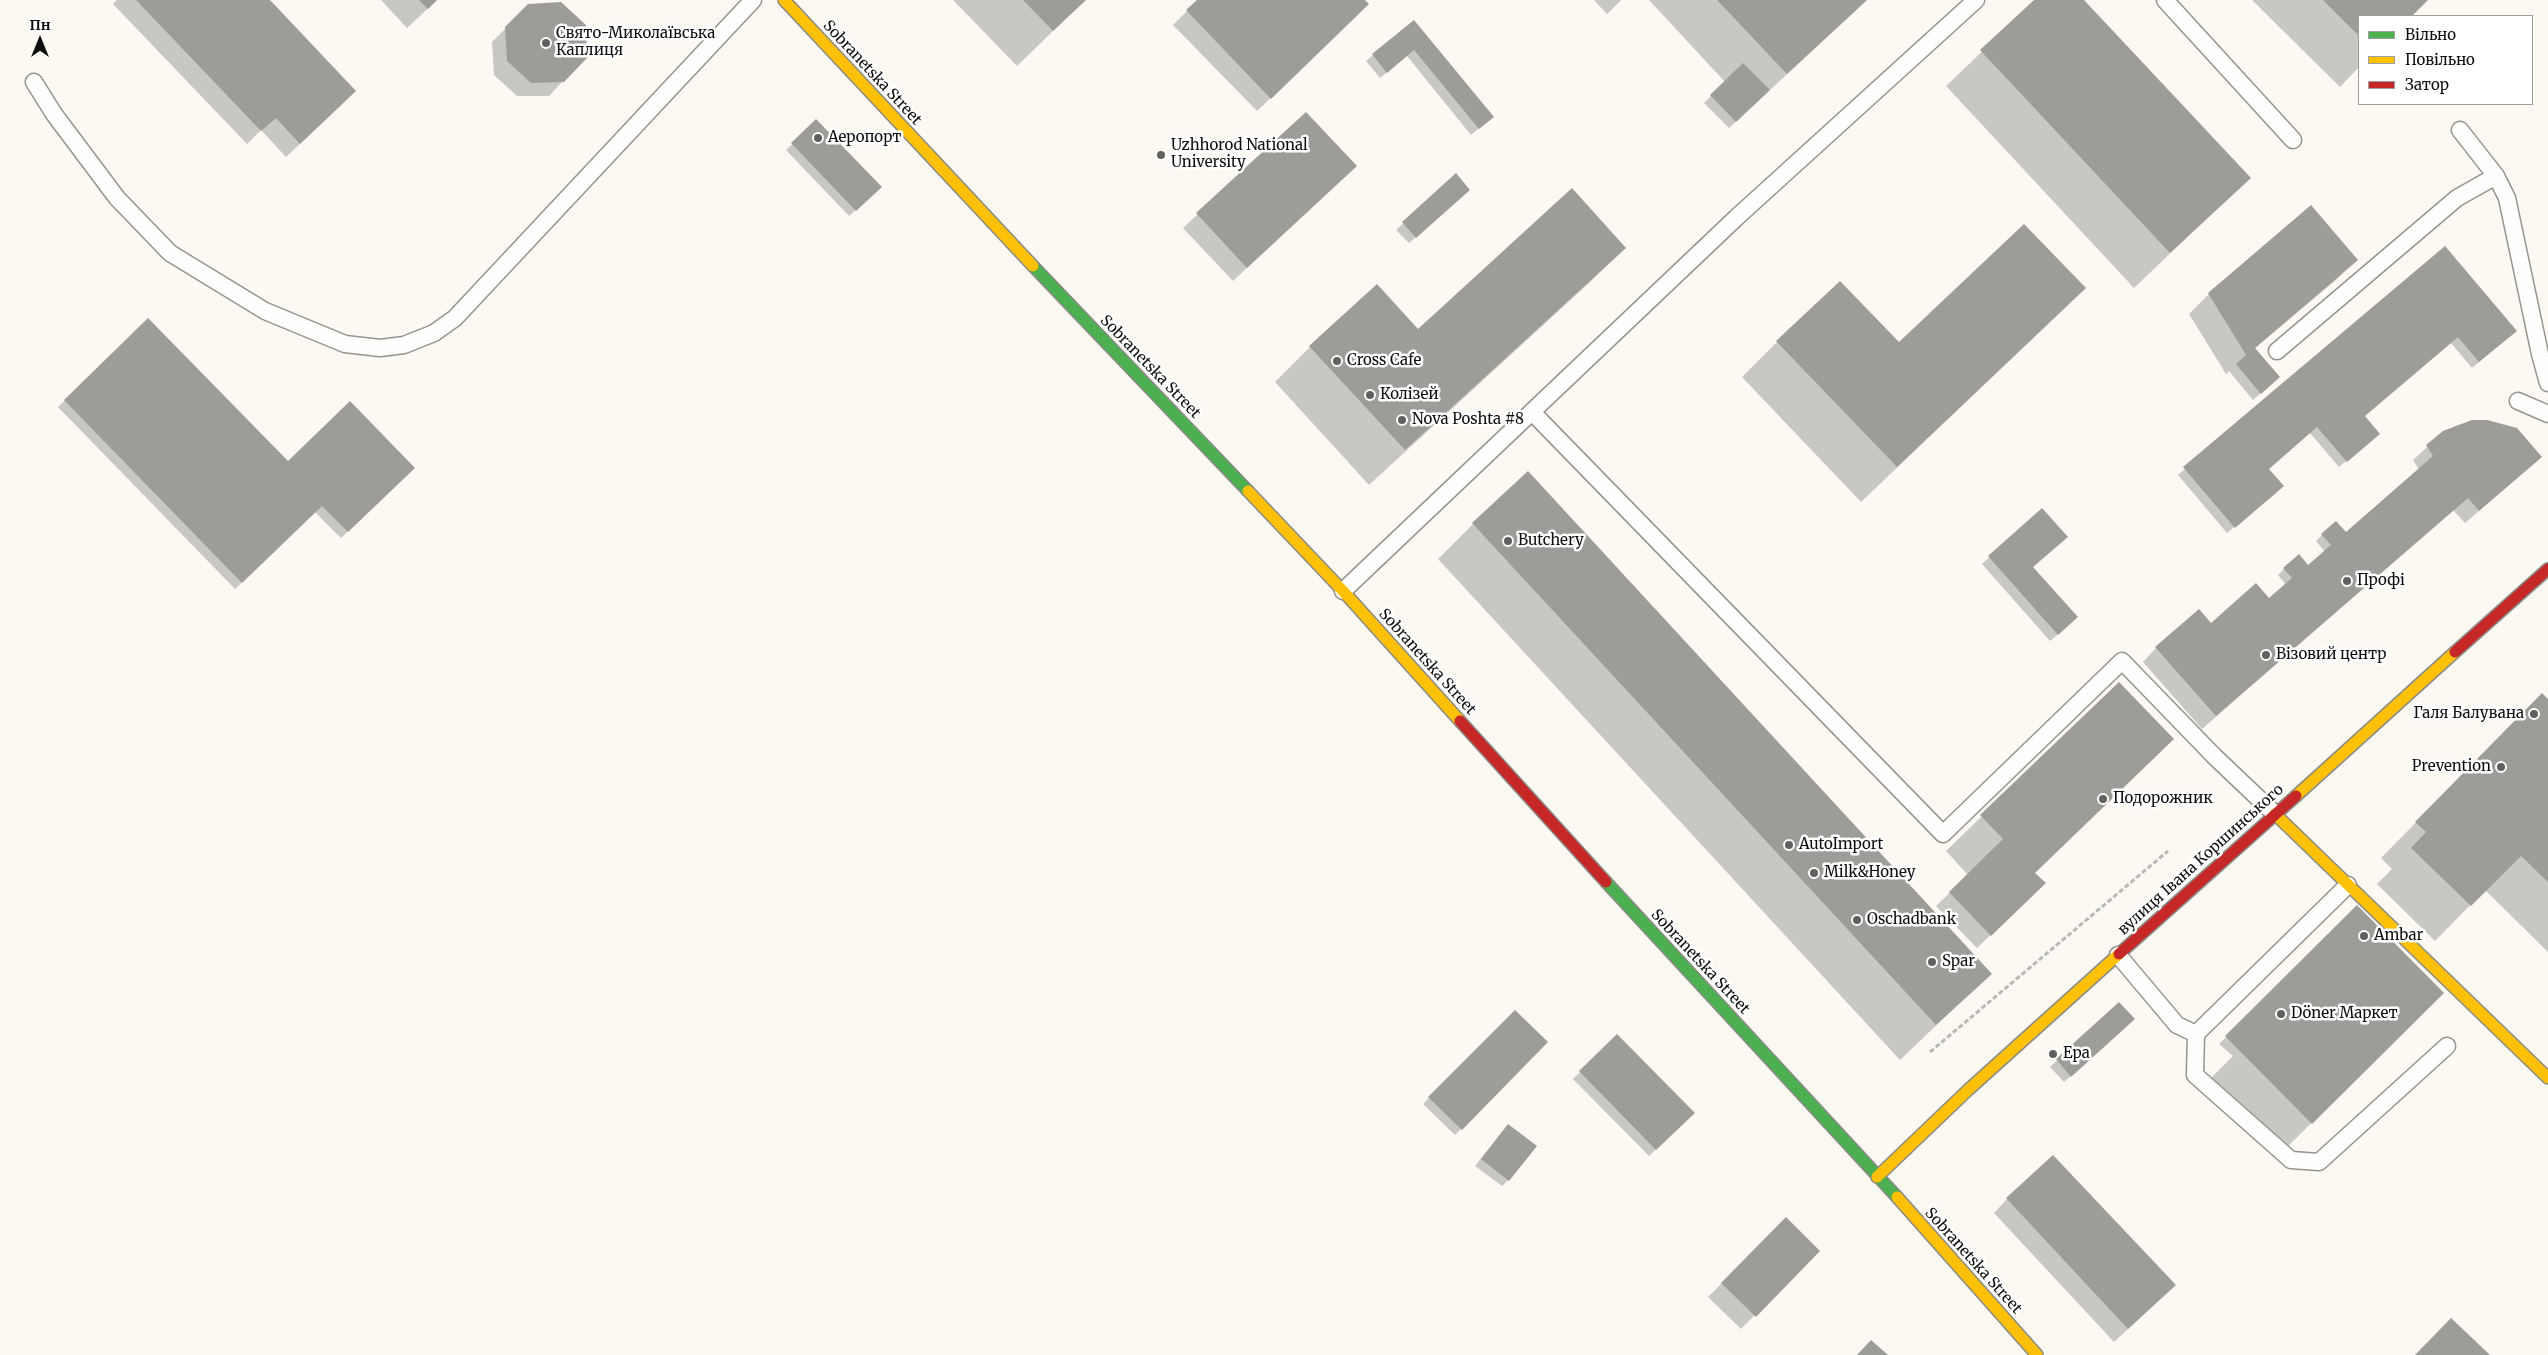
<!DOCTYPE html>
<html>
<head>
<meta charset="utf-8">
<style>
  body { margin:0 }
  #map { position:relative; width:2548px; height:1355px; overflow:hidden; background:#fbf9f2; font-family:Merriweather,serif }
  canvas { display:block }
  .legend { position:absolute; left:2358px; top:15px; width:175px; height:90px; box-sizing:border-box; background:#fff; border:1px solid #9f9f9f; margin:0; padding:6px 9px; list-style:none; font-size:15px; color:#0e0e0e }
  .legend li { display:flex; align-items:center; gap:10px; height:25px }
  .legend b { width:25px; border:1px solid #9f9f9f }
  .north { position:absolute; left:15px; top:15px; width:50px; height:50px; -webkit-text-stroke:4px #fff; paint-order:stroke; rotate:0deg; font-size:14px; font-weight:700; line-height:20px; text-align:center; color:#0e0e0e }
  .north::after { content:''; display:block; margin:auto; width:18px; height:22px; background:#0e0e0e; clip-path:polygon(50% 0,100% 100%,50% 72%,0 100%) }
</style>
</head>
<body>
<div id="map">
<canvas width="2548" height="1355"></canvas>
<ul class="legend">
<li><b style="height:6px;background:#4caf50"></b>Вільно</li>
<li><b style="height:6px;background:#ffc107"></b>Повільно</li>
<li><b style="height:6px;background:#c62828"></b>Затор</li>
</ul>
<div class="north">Пн</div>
</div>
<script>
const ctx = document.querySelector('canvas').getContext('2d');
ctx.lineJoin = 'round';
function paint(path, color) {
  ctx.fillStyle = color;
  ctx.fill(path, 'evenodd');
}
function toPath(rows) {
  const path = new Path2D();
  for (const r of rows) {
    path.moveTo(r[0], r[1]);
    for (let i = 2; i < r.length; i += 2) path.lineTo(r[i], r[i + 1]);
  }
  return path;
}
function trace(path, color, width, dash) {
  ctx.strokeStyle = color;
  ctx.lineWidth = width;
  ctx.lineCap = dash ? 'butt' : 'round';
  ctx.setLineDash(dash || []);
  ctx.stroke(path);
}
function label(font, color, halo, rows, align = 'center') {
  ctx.font = font + ' Merriweather,serif';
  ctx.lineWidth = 5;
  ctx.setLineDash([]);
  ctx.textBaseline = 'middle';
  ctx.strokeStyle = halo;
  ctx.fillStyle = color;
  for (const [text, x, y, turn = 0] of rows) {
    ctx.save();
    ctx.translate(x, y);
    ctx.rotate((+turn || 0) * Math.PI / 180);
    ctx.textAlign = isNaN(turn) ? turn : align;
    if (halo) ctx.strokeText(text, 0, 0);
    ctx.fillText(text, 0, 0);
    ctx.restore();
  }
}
paint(toPath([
  [117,0,267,0,341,105,286,157,261,130,247,144,113,4],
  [381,0,437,0,407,28],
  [953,0,1085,0,1017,66],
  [1198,0,1364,0,1354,18,1257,111,1173,25],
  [1594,0,1621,0,1607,14],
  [1649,0,1867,0,1729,128,1704,103,1725,82],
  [2036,0,2083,0,2249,178,2134,288,1946,86],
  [2252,0,2426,0,2410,16,2359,16,2359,67,2340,87],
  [529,5,563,81,549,96,517,96,494,75,492,42],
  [1414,22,1485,123,1471,135,1407,56,1380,78,1366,61],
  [1306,113,1342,179,1233,281,1183,228],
  [816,121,880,187,849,216,786,150],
  [1456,175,1462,196,1409,243,1396,230],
  [1625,248,1589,283,1369,485,1275,382,1310,347,1418,331],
  [2445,248,2508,337,2472,368,2451,343,2363,417,2372,440,2339,467,2310,433,2268,469,2276,493,2227,533,2178,475],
  [2356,260,2336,280,2254,349,2272,383,2253,400,2229,371,2226,374,2189,314,2209,294],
  [148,320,288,463,413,468,341,538,315,512,235,589,58,407],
  [2049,323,1861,502,1742,377,1777,342,1899,344],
  [2487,421,2540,457,2465,523,2453,510,2202,729,2143,662,2156,648,2269,599,2286,585,2278,575,2284,569,2308,567,2325,552,2316,541,2322,535,2346,533,2419,470,2413,460,2444,432,2458,425],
  [2042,510,2032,567,2070,624,2050,641,1982,564],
  [1473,524,1990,974,1900,1060,1438,559],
  [2118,684,2034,873,2030,897,1977,948,1936,906,1968,875,1946,851],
  [2548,700,2548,952,2485,890,2435,941,2377,884,2392,869,2381,858,2507,730],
  [2357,907,2443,993,2276,1158,2204,1085,2233,1056,2219,1044],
  [2119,1003,2127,1026,2064,1082,2050,1067],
  [1515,1011,1547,1042,1455,1135,1423,1104],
  [1617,1036,1693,1113,1649,1156,1573,1079],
  [1502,1132,1508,1180,1502,1186,1475,1166],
  [2007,1199,2160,1299,2114,1342,1994,1213],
  [1786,1219,1818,1251,1741,1329,1708,1297]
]), '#0003');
paint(toPath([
  [136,0,270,0,356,91,300,144,276,118,261,131],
  [419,0,437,0,428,9],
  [1023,0,1086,0,1053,31],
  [1197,0,1365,0,1369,4,1271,99,1186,10],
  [1717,0,1867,0,1787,74],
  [2034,0,2084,0,2251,178,2170,253,1980,50],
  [2323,0,2428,0,2412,16,2359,16,2359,36],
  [561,2,586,25,587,58,564,82,531,83,507,61,505,27,528,4],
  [1414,20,1494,117,1479,129,1414,50,1387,73,1372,54],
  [1743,63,1770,90,1736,122,1710,95],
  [1306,112,1357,166,1247,268,1196,213],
  [816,119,882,187,856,211,791,143],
  [1456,173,1470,190,1416,238,1402,222],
  [1572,188,1626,248,1405,450,1309,346,1377,284,1418,329],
  [2311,205,2358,260,2255,348,2280,377,2261,394,2236,364,2246,355,2208,293],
  [2024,224,2086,288,1897,467,1776,341,1840,281,1899,342],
  [2445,246,2517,331,2479,362,2458,337,2365,416,2380,434,2347,462,2317,427,2269,469,2284,486,2235,528,2183,467],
  [148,318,288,461,350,401,415,468,348,532,322,506,242,583,64,400],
  [2472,420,2487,420,2517,428,2542,457,2479,511,2468,498,2216,716,2155,647,2199,609,2211,623,2256,583,2269,598,2292,578,2283,568,2299,554,2308,565,2331,545,2321,534,2336,521,2346,532,2433,456,2426,445,2443,431],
  [1528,471,1992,974,1936,1025,1472,523],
  [2042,508,2068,537,2033,567,2078,617,2058,635,1988,556],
  [2119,682,2174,739,2035,873,2046,883,1991,936,1949,892,2003,839,1980,815],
  [2542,693,2548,699,2548,882,2521,856,2471,906,2411,848,2426,832,2415,822],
  [2357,905,2444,993,2312,1124,2225,1036],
  [2119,1002,2135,1019,2071,1077,2056,1059],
  [1515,1010,1548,1042,1462,1130,1428,1097],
  [1617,1034,1695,1113,1656,1150,1579,1071],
  [1508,1124,1537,1146,1509,1181,1481,1159],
  [2053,1155,2176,1285,2128,1329,2006,1198],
  [1786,1217,1820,1251,1756,1317,1721,1283],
  [2451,1318,2490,1355,2415,1355],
  [1871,1340,1888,1355,1857,1355]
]), '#9e9c98');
const lane = toPath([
  [2165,0,2293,140],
  [34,82,54,114,117,198,170,253,265,311,345,344,380,348,404,345,434,333,455,318,753,0],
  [2460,130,2496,176,2507,198,2540,354,2548,383],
  [2277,351,2457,198,2496,176],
  [2518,401,2548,414],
  [1532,412,1943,834,2122,661,2214,756,2275,814],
  [1343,591,1737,217,1976,0],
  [2118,955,2177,1025,2196,1034,2348,885],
  [2196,1034,2195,1075,2291,1160,2319,1162,2447,1046]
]);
const fast = toPath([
  [1033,266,1248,491],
  [1606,882,1897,1197]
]);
const slow = toPath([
  [784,0,1033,266],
  [1248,491,1343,591,1460,721],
  [2296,796,2455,652],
  [2275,814,2548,1078],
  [1877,1177,1968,1090,2119,954],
  [1897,1197,2037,1355]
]);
const jam = toPath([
  [2455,652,2548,569],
  [1460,721,1606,882],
  [2119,954,2296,796]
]);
trace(lane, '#959491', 19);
trace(fast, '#8b8a87', 14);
trace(slow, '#8b8a87', 14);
trace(jam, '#8b8a87', 14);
trace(toPath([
  [1930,1052,2168,851]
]), '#b8b8b6', 3, [5, 2.5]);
trace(lane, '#fefefd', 16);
trace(fast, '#4caf50', 11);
trace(slow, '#ffc107', 11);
trace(jam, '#c62828', 11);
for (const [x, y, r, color] of [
  [546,43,5,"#61605e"],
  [818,138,5,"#61605e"],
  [1161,155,5,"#61605e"],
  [1337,361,5,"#61605e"],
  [1370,395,5,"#61605e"],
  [1402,420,5,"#61605e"],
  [1508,541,5,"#61605e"],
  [2347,581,5,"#61605e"],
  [2266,655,5,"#61605e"],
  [2534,714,5,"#61605e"],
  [2501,767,5,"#61605e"],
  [2103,799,5,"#61605e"],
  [1789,845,5,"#61605e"],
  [1814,873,5,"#61605e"],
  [1857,920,5,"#61605e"],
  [2364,936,5,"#61605e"],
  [1932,962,5,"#61605e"],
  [2281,1014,5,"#61605e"],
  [2053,1054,5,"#61605e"]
]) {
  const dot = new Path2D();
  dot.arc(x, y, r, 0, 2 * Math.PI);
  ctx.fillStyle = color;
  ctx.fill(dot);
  trace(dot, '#fff', 2);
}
label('15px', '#0e0e0e', '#fff', [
  ["Свято-Миколаївська",556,34],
  ["Каплиця",556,51],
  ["Аеропорт",828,138],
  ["Uzhhorod National",1171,146],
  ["University",1171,163],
  ["Cross Cafe",1347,361],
  ["Колізей",1380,395],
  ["Nova Poshta #8",1412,420],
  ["Butchery",1518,541],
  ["Профі",2357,581],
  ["Візовий центр",2276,655],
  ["Галя Балувана",2524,714,"right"],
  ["Prevention",2491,767,"right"],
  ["Подорожник",2113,799],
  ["AutoImport",1799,845],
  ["Milk&Honey",1824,873],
  ["Oschadbank",1867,920],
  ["Ambar",2374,936],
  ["Spar",1942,962],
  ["Döner Маркет",2291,1014],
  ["Ера",2063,1054]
], 'left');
label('15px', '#0e0e0e', '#fff', [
  ["Sobranetska Street",872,73,47],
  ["Sobranetska Street",1150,367,46],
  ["Sobranetska Street",1427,662,48],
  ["вулиця Івана Коршинського",2201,860,-42],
  ["Sobranetska Street",1700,962,47],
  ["Sobranetska Street",1973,1261,48]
]);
</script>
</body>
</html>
